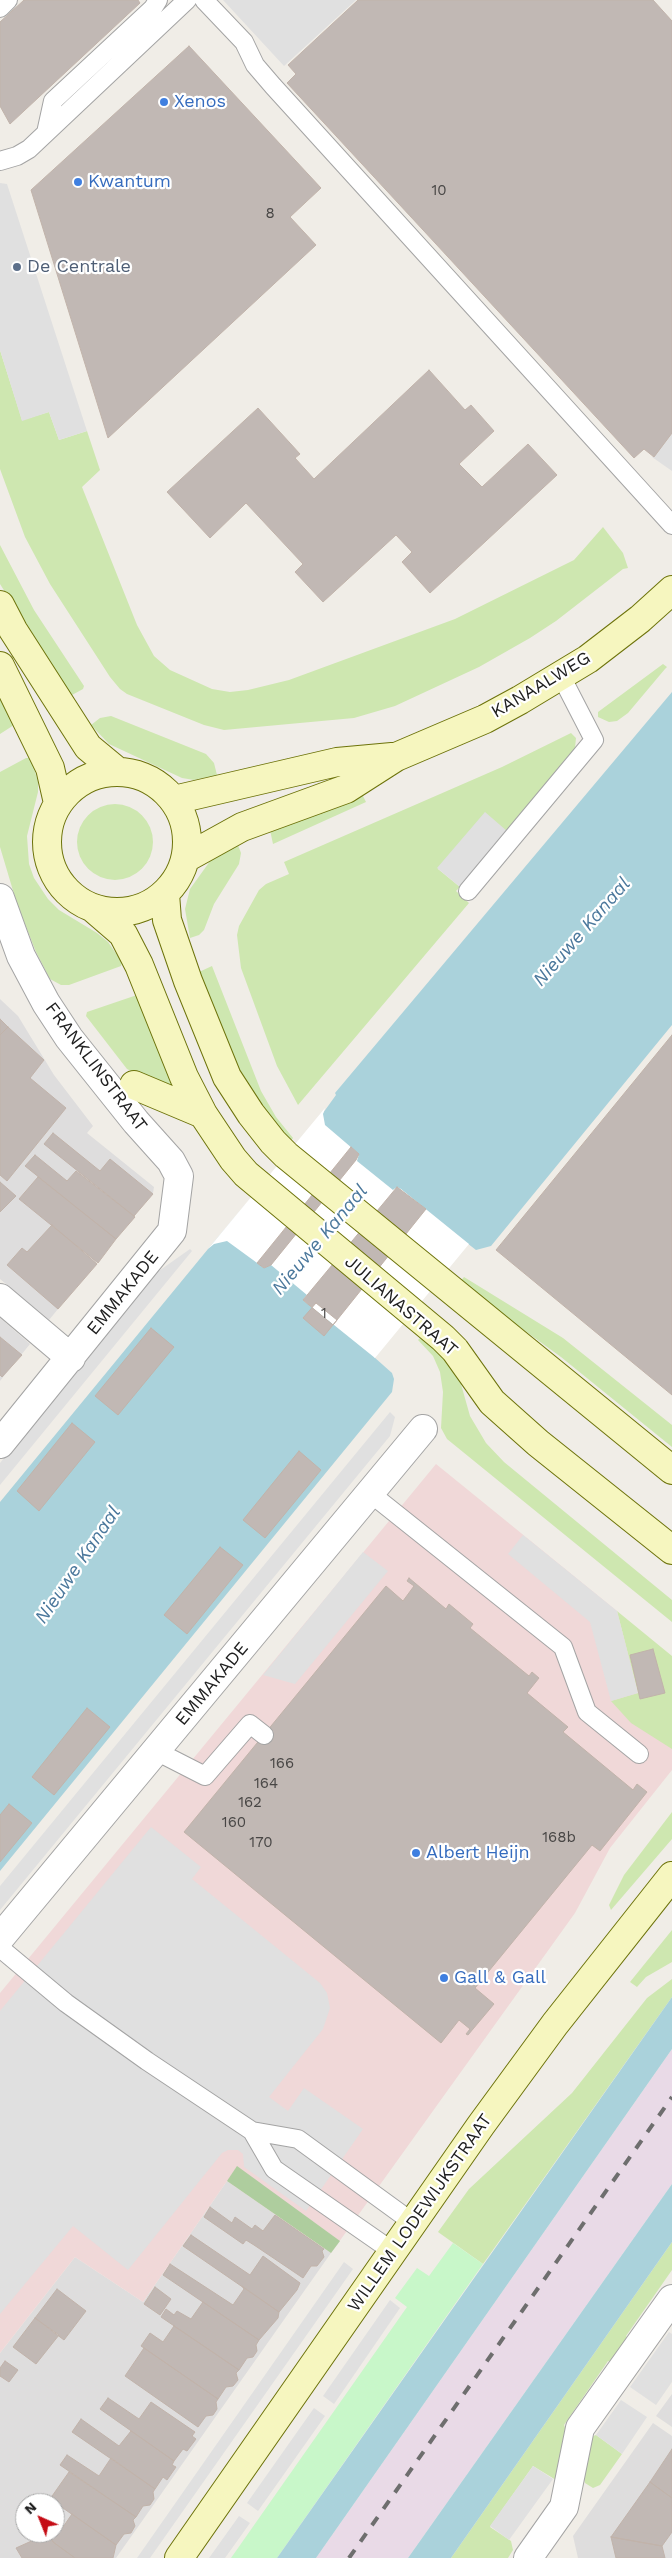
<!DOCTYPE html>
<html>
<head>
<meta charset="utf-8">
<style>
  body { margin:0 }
  #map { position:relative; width:672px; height:2558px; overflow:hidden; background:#f0ede7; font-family:"Work Sans",sans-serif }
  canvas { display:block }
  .north { position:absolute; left:15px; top:2493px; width:50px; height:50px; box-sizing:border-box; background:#fff; border:1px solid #a6a6a6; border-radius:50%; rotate:316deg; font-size:14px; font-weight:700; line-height:20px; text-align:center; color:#202020 }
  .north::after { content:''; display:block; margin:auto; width:18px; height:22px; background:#c50c15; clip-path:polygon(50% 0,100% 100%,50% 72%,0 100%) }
</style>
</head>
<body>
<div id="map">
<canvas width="672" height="2558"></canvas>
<div class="north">N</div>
</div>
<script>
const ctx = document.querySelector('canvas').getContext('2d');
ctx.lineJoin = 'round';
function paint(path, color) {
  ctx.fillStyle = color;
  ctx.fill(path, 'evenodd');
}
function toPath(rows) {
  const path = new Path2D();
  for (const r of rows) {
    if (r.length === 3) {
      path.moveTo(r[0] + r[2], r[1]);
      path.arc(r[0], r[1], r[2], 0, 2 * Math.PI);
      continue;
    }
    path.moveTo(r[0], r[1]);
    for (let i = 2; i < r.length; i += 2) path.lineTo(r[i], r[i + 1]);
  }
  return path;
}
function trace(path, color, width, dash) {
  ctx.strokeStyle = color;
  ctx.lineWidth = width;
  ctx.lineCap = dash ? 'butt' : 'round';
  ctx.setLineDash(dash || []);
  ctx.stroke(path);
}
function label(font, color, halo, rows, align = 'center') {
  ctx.font = font + ' "Work Sans",sans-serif';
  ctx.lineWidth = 4.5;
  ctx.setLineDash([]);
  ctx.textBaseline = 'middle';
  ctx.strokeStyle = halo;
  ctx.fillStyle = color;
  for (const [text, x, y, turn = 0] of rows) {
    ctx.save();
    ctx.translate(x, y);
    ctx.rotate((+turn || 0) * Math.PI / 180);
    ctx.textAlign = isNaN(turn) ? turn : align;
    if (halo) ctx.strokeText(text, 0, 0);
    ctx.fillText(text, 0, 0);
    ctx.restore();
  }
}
paint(toPath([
  [0,999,18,1016,54,1075,93,1126,87,1133,154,1187,153,1193,49,1320,0,1279],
  [0,1318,30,1344,0,1381],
  [227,2181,331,2253,116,2558,0,2558,0,2353,75,2257,143,2302],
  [25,2503,55,2503,55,2533,25,2533],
  [672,2394,672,2427,656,2416],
  [653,2423,672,2436,672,2558,578,2558,573,2536]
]), '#dedddd');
paint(toPath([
  [436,1464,617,1611,640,1699,672,1726,672,1770,610,1848,575,1913,331,2253,227,2181,143,2302,75,2257,0,2353,0,1993]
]), '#f0d8d8');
paint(toPath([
  [672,2049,672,2184,408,2558,316,2558]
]), '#e9dae7');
paint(toPath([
  [0,350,22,420,49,412,59,440,87,431,100,470,82,487,137,625,154,656,170,670,212,689,230,692,248,690,289,680,455,619,574,560,603,527,623,553,628,568,623,569,556,621,530,638,479,667,395,706,354,718,224,730,204,725,127,694,120,689,110,677,50,584,25,537,0,469],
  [0,545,34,610,84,686,83,689,72,695,70,695,0,584],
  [663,664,667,667,665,669,628,713,617,721,609,722,598,717,598,712],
  [0,695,14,725,0,734],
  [111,716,206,754,214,763,217,775,194,780,182,778,109,744,91,725,100,718],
  [571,733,576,738,575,748,569,757,507,831,438,869,460,887,456,891,469,903,298,1105,277,1066,241,968,237,935,239,926,259,890,266,884,289,874,284,862,502,767],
  [26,758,31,758,38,782,38,792,27,836,29,864,34,878,48,899,59,910,97,933,108,942,122,962,121,966,69,985,61,985,50,979,36,952,17,904,0,847,0,772],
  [362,794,366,802,273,844,270,830],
  [115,842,38],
  [238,845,241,853,239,864,214,904,204,930,199,935,190,938,185,909,190,889,213,857],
  [212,966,261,1091,276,1117,293,1138,289,1144,275,1128,228,1054,199,972],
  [137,995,174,1087,170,1090,127,1069,86,1016,87,1012],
  [464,1277,563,1338,672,1425,672,1447,561,1357,459,1283],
  [422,1336,446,1357,459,1377,470,1416,486,1443,504,1462,672,1600,672,1622,447,1439,441,1428,443,1392,440,1372,433,1356,418,1340],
  [617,1611,672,1656,672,1749,631,1723,611,1701,638,1693],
  [672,1812,672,1839,611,1910,609,1905,624,1875],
  [672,1930,672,1962,646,1977,637,1987,630,1982],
  [672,1979,672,1997,483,2264,438,2232,469,2189,572,2093,647,1998],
  [672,2242,672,2270,626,2336,628,2338,612,2363,608,2361,564,2425,566,2430,556,2480,533,2466,490,2527,511,2541,513,2550,508,2558,451,2558],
  [596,2435,622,2454,600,2485,593,2488,585,2483,584,2479,591,2437]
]), '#cee7b0');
paint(toPath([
  [237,2166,340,2241,331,2253,227,2181]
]), '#aecd9e');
paint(toPath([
  [453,2243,483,2264,277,2558,231,2558,407,2307,395,2298,417,2268,429,2276]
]), '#c8f7c9');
paint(toPath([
  [223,0,356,0,284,66],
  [0,183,7,184,87,431,59,440,49,412,22,421,0,350],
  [672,429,672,471,652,457],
  [485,812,507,831,460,887,437,868],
  [190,1249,192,1251,0,1485,0,1463,156,1273],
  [390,1412,395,1417,390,1436,0,1910,0,1886],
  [523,1535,617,1611,638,1693,611,1701,590,1622,508,1554],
  [363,1552,388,1571,295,1684,263,1675],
  [151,1827,201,1867,192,1879,320,1983,327,1993,330,2008,323,2029,269,2097,288,2111,304,2088,363,2129,306,2211,244,2167,243,2154,238,2150,228,2150,222,2153,128,2270,73,2226,0,2314,0,2011],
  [344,2262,353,2269,150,2558,137,2558],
  [390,2300,400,2308,334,2404,323,2396],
  [669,2332,672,2334,672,2382,656,2405,630,2387],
  [621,2400,647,2417,622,2454,596,2435],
  [314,2408,325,2416,258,2511,247,2503],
  [533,2466,553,2479,509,2540,490,2526],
  [239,2516,250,2523,225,2558,209,2558]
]), '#e0e0e0');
paint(toPath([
  [672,692,672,1025,491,1246,476,1250,467,1243,374,1357,392,1373,394,1379,392,1392,0,1871,0,1502,208,1249,323,1113,336,1095,335,1093],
  [395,1188,333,1324,303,1300],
  [672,1997,672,2049,316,2558,277,2558],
  [672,2184,672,2242,451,2558,408,2558]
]), '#aad2db');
paint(toPath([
  [325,1108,323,1114,325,1125,359,1154,357,1161,393,1190,397,1187,401,1189,469,1244,375,1358,303,1300,307,1295,271,1265,264,1268,227,1241,214,1244,208,1249]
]), '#fff');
const building = toPath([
  [24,0,138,0,140,3,10,124,0,106,0,22,24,0],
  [358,0,653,0,672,21,672,433,654,457,644,449,634,458,287,83,296,74,288,65,358,0],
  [189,46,321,188,290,217,316,245,108,438,31,190,189,46],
  [429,370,465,410,471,405,494,431,459,464,482,487,528,444,557,475,430,593,402,562,412,552,396,535,323,602,295,572,303,564,246,503,210,538,167,492,258,408,300,454,295,458,314,479,429,370],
  [0,1019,8,1027,0,1035,0,1019],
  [8,1027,44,1060,30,1078,66,1108,7,1181,0,1175,0,1035,8,1027],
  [672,1035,672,1395,496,1250,672,1035],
  [53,1133,100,1171,110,1159,153,1194,134,1216,44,1144,53,1133],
  [351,1147,359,1154,356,1160,271,1265,264,1268,257,1263,351,1147],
  [35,1155,67,1181,76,1171,135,1217,116,1239,25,1166,35,1155],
  [38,1177,116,1239,98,1263,19,1199,38,1177],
  [0,1182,16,1196,0,1212,0,1182],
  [397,1187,426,1209,333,1325,303,1300,397,1187],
  [52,1225,97,1264,58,1309,7,1265,22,1248,27,1252,52,1225],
  [316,1303,337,1320,324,1336,303,1318,316,1303],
  [151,1328,174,1347,118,1415,95,1396,151,1328],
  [0,1337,22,1355,2,1377,0,1375,0,1337],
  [72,1423,95,1442,39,1511,17,1491,72,1423],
  [299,1451,321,1470,265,1538,243,1520,299,1451],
  [220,1547,243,1565,187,1634,164,1615,220,1547],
  [409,1578,446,1609,449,1604,473,1624,470,1628,529,1676,532,1672,539,1678,527,1693,568,1727,563,1732,633,1790,637,1784,647,1792,600,1851,592,1845,475,1988,494,2004,468,2035,466,2034,470,2029,459,2020,441,2043,184,1832,386,1586,403,1601,414,1586,407,1581,409,1578],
  [653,1649,665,1693,640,1699,630,1655,653,1649],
  [87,1708,110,1727,54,1795,32,1777,87,1708],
  [9,1804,32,1823,0,1862,0,1815,9,1804],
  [210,2207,232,2223,235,2217,252,2229,255,2225,263,2231,275,2215,324,2249,322,2251,324,2257,317,2266,311,2266,303,2278,254,2245,246,2240,243,2244,204,2217,210,2207],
  [191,2235,250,2275,263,2256,300,2283,297,2290,279,2312,183,2246,191,2235],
  [170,2264,233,2305,244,2289,242,2286,279,2312,278,2318,259,2340,163,2275,170,2264],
  [155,2287,171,2299,160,2315,144,2304,155,2287],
  [57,2289,86,2311,64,2340,35,2318,57,2289],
  [203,2302,259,2340,256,2345,257,2351,253,2357,247,2358,239,2370,161,2317,166,2309,174,2315,177,2311,191,2319,203,2302],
  [35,2318,59,2335,36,2364,13,2347,35,2318],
  [174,2326,239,2370,236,2373,238,2380,233,2386,226,2387,218,2399,141,2346,150,2333,163,2342,174,2326],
  [144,2348,218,2399,216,2402,217,2409,213,2415,206,2416,198,2427,125,2376,144,2348],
  [5,2361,18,2370,9,2382,0,2376,0,2368,5,2361],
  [108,2398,139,2419,151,2402,195,2432,192,2436,196,2439,187,2451,183,2449,174,2461,100,2409,108,2398],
  [81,2419,119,2446,131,2431,174,2461,172,2465,176,2467,167,2480,163,2477,155,2489,72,2432,81,2419],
  [672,2449,672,2498,650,2482,672,2449],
  [67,2455,99,2476,111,2458,155,2489,153,2492,154,2499,150,2505,143,2506,136,2517,60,2465,67,2455],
  [69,2472,136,2517,133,2520,135,2526,131,2533,124,2534,116,2545,50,2499,69,2472],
  [650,2482,672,2498,672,2532,662,2546,611,2537,650,2482],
  [72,2514,116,2545,113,2558,75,2558,53,2542,49,2534,55,2533,55,2525,61,2530,72,2514],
  [31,2533,50,2533,53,2542,75,2558,22,2558,16,2548,36,2539,31,2533],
  [611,2537,662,2546,665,2558,616,2558,611,2537]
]);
paint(building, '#c1b8b4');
trace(building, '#c1b3aa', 1);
const lane = toPath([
  [204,0,244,42,255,65,273,86,672,525],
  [0,8,8,0],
  [46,133,53,101,153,8,158,0],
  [0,161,17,156,29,149,187,0],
  [468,891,594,740,561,676],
  [370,1493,563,1647,587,1712,639,1754],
  [156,1751,205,1776,250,1724,264,1735],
  [0,1948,66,2003,147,2061,252,2131,298,2139,412,2222],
  [252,2131,274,2169,392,2251]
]);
const street = toPath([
  [0,898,21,956,46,1003,69,1038,136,1122,171,1161,179,1176,172,1231,0,1444],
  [0,1298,71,1358],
  [0,1938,423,1429],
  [528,2558,564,2507,580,2428,672,2299]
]);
const secondary = toPath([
  [0,605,13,630,88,747,117,771],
  [0,666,50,768,58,803],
  [117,842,70],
  [174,800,337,762,392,757],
  [186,858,242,827,346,789,396,757,485,719,520,700,588,659,640,619,672,590],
  [165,894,167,920,188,981,227,1077,251,1114,273,1142,286,1155,672,1470],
  [94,909,123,934,139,965,184,1077,203,1114,233,1159,246,1174,443,1338,455,1350,492,1402,538,1443,672,1550],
  [134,1085,203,1114],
  [179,2558,481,2125,555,2024,672,1876]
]);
trace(lane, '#a4a4a4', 20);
trace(street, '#a4a4a4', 30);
trace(secondary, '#6d730b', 30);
trace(lane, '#fff', 18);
trace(street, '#fff', 28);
trace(secondary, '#f6f6bf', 28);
trace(toPath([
  [349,2558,672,2097]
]), '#6e6e6e', 4, [10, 10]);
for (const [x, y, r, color] of [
  [164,102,5,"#3f7fe0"],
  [78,182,5,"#3f7fe0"],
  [17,267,5,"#5c6f8a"],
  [416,1853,5,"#3f7fe0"],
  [444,1978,5,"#3f7fe0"]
]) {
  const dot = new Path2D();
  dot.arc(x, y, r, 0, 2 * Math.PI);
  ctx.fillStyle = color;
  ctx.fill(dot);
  trace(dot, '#fff', 2);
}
label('15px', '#484645', null, [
  ["10",439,191],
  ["8",270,214],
  ["1",324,1314],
  ["166",282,1764],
  ["164",266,1784],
  ["162",250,1803],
  ["160",234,1823],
  ["168b",559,1838],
  ["170",261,1843]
]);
label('18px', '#366cbe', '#fff', [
  ["Xenos",174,102],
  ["Kwantum",88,182],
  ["Albert Heijn",426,1853],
  ["Gall & Gall",454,1978]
], 'left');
label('18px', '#4e5e75', '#fff', [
  ["De Centrale",27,267]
], 'left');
label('18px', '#202020', '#fff', [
  ["KANAALWEG",541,685,-31],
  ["FRANKLINSTRAAT",96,1067,53],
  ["EMMAKADE",123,1293,-51],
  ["JULIANASTRAAT",401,1306,41],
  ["EMMAKADE",212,1684,-50],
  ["WILLEM LODEWIJKSTRAAT",420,2213,-55]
]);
label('italic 19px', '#4b789c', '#fff', [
  ["Nieuwe Kanaal",582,932,-49],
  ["Nieuwe Kanaal",320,1240,-50],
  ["Nieuwe Kanaal",78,1565,-56]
]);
</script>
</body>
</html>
